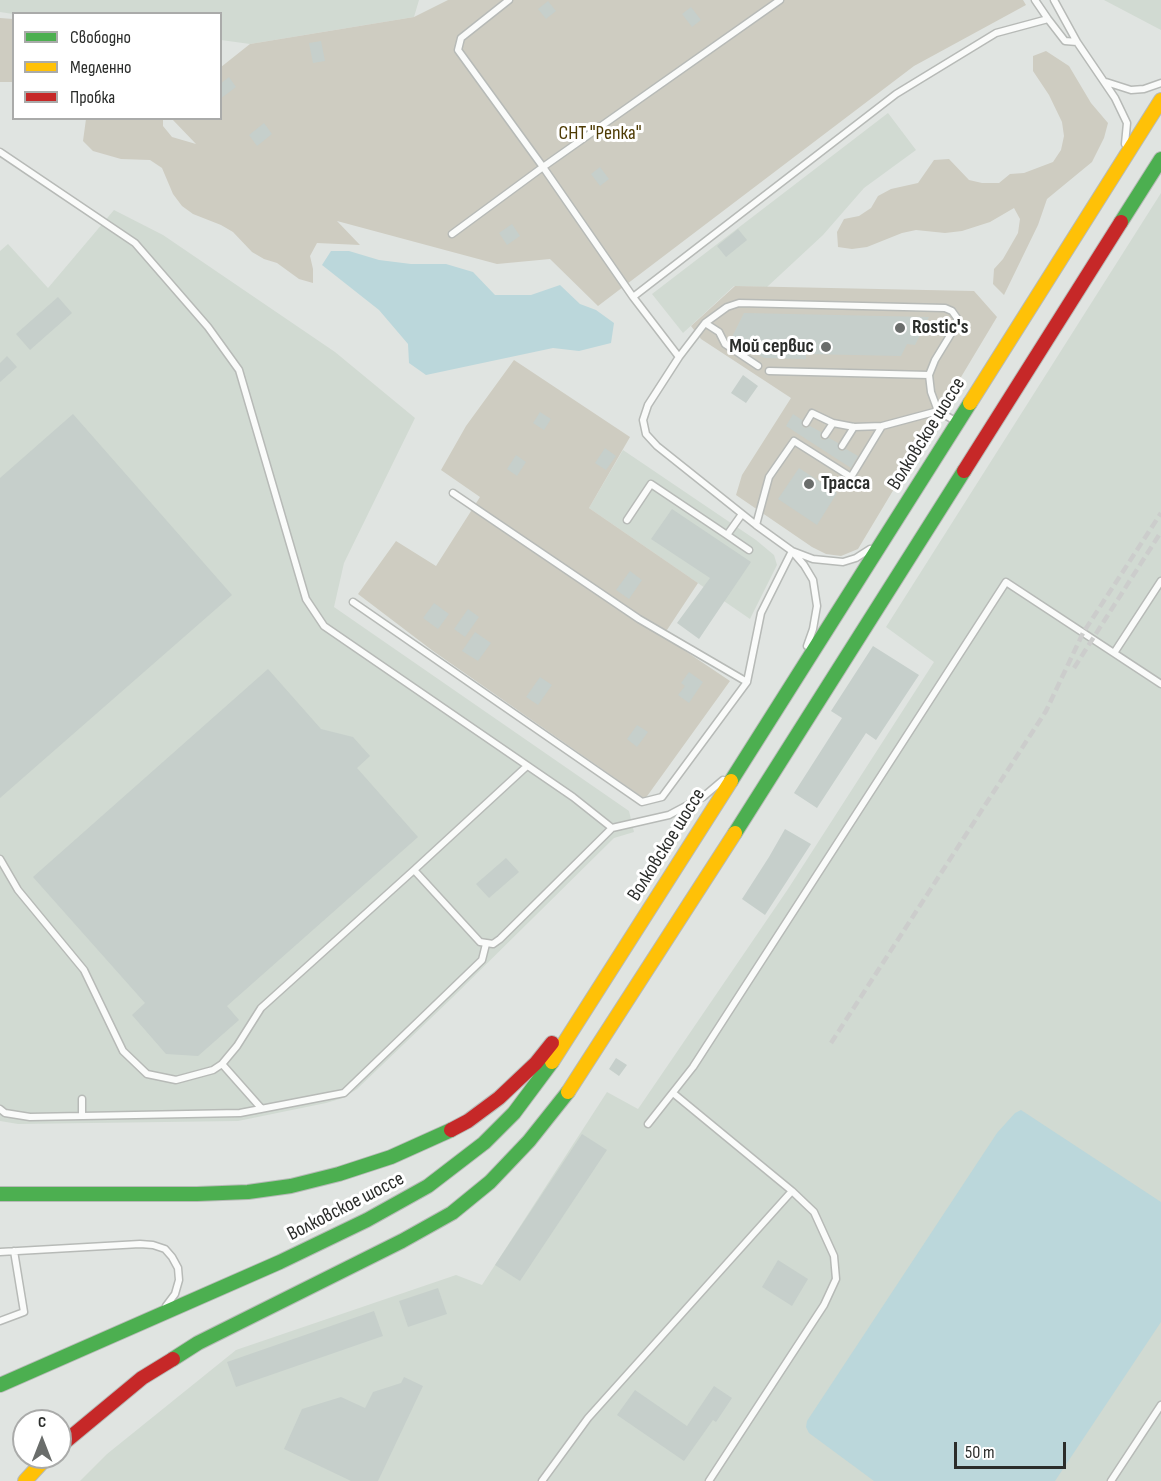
<!DOCTYPE html>
<html>
<head>
<meta charset="utf-8">
<style>
  body { margin:0 }
  #map { position:relative; width:1161px; height:1481px; overflow:hidden; background:#e0e4e1; font-family:"Sofia Sans Condensed",sans-serif }
  canvas { display:block }
  .legend { position:absolute; left:12px; top:12px; width:210px; height:108px; box-sizing:border-box; background:#fff; border:2px solid #aaabaa; margin:0; padding:8px 10px; list-style:none; font-size:18px; color:#2b2d2b }
  .legend li { display:flex; align-items:center; gap:12px; height:30px }
  .legend b { width:30px; border:2px solid #aaabaa }
  .north { position:absolute; left:12px; top:1409px; width:60px; height:60px; box-sizing:border-box; background:#fff; border:2px solid #aaabaa; border-radius:50%; rotate:0deg; font-size:16px; font-weight:700; line-height:24px; text-align:center; color:#2b2d2b }
  .north::after { content:''; display:block; margin:auto; width:21px; height:27px; background:#6a6d6b; clip-path:polygon(50% 0,100% 100%,50% 72%,0 100%) }
  .scale { position:absolute; left:954px; top:1442px; width:112px; height:27px; box-sizing:border-box; border:3px solid #2b2d2b; border-top:0; padding-left:8px; font-size:18px; line-height:21px; white-space:nowrap; color:#2b2d2b; -webkit-text-stroke:4px #fff; paint-order:stroke }
</style>
</head>
<body>
<div id="map">
<canvas width="1161" height="1481"></canvas>
<ul class="legend">
<li><b style="height:8px;background:#4caf50"></b>Свободно</li>
<li><b style="height:8px;background:#ffc107"></b>Медленно</li>
<li><b style="height:8px;background:#c62828"></b>Пробка</li>
</ul>
<div class="north">С</div>
<div class="scale">50 m</div>
</div>
<script>
const ctx = document.querySelector('canvas').getContext('2d');
ctx.lineJoin = 'round';
function paint(path, color) {
  ctx.fillStyle = color;
  ctx.fill(path, 'evenodd');
}
function toPath(rows) {
  const path = new Path2D();
  for (const r of rows) {
    path.moveTo(r[0], r[1]);
    for (let i = 2; i < r.length; i += 2) path.lineTo(r[i], r[i + 1]);
  }
  return path;
}
function trace(path, color, width, dash) {
  ctx.strokeStyle = color;
  ctx.lineWidth = width;
  ctx.lineCap = dash ? 'butt' : 'round';
  ctx.setLineDash(dash || []);
  ctx.stroke(path);
}
function label(font, color, halo, rows, align = 'center') {
  ctx.font = font + ' "Sofia Sans Condensed",sans-serif';
  ctx.lineWidth = 6;
  ctx.setLineDash([]);
  ctx.textBaseline = 'middle';
  ctx.strokeStyle = halo;
  ctx.fillStyle = color;
  for (const [text, x, y, turn = 0] of rows) {
    ctx.save();
    ctx.translate(x, y);
    ctx.rotate((+turn || 0) * Math.PI / 180);
    ctx.textAlign = isNaN(turn) ? turn : align;
    if (halo) ctx.strokeText(text, 0, 0);
    ctx.fillText(text, 0, 0);
    ctx.restore();
  }
}
paint(toPath([
  [0,0,419,0,414,17,250,44,221,40,220,14,13,14,0,12],
  [1104,0,1161,0,1161,30],
  [888,113,916,150,864,188,823,235,767,287,734,286,683,333,652,294],
  [1161,193,1161,1481,80,1481,107,1454,236,1350,456,1275,482,1285,607,1092,638,1109,788,889,934,662,886,627],
  [114,210,163,235,335,352,415,418,344,563,334,607,629,811,634,832,614,838,453,997,357,1089,343,1098,326,1103,238,1121,18,1124,0,1121,0,251,8,244,48,288],
  [623,450,756,540,774,555,777,565,750,619,589,508]
]), '#d1dad2');
paint(toPath([
  [448,0,1023,0,1026,5,914,66,598,306,550,259,497,264,337,221,360,245,317,243,310,256,313,269,313,283,299,279,277,263,264,259,252,252,233,232,221,225,193,214,182,206,173,194,162,168,150,160,121,159,93,151,83,141,86,119,163,118,163,126,172,137,196,144,172,119,220,118,221,67,250,44,414,17],
  [0,18,13,19,13,82,0,82],
  [1046,51,1069,66,1091,103,1108,123,1104,138,1092,162,1047,199,1038,225,1004,295,993,284,994,269,1003,259,1018,233,1020,219,1014,208,990,222,962,231,945,233,916,230,902,233,867,247,852,249,838,247,837,232,844,219,859,216,871,208,878,196,891,189,918,183,934,160,949,159,969,180,982,183,999,183,1010,174,1024,173,1053,162,1061,150,1064,136,1062,122,1049,95,1033,71,1033,56],
  [735,286,974,291,997,317,858,549,841,556,826,554,812,547,736,495,742,475,791,398,701,339,691,326],
  [514,360,630,437,589,508,698,583,663,636,730,681,645,799,433,651,358,594,396,541,436,566,480,497,441,470,466,426]
]), '#ceccc1');
paint(toPath([
  [331,251,349,251,379,260,411,264,446,264,473,272,495,295,531,295,560,285,580,304,596,310,614,323,611,343,579,351,553,348,426,375,409,363,408,344,379,310,322,265],
  [1021,1110,1161,1202,1161,1322,1055,1481,874,1481,809,1433,806,1427,807,1421,997,1133,1015,1113]
]), '#bbd7db');
paint(toPath([
  [548,1,556,11,546,19,538,9],
  [691,7,701,20,692,27,682,14],
  [321,41,325,61,313,63,309,43],
  [229,77,236,87,220,99,220,84],
  [264,123,272,134,257,146,249,135],
  [600,167,609,179,600,186,591,174],
  [512,224,520,236,507,245,499,233],
  [738,229,747,240,726,257,717,246],
  [58,297,72,313,30,350,16,334],
  [744,313,929,317,915,345,907,344,901,356,806,354,806,359,764,358,731,339],
  [7,356,17,367,0,382,0,363],
  [743,375,758,386,746,403,731,393],
  [540,412,551,419,544,430,533,423],
  [73,414,232,595,0,798,0,478],
  [793,414,802,420,803,427,806,428,810,426,821,432,820,437,823,440,829,438,838,443,839,450,842,451,846,449,858,456,851,468,786,426],
  [605,448,616,456,606,470,595,463],
  [516,455,526,462,517,476,507,469],
  [799,468,837,493,817,525,778,499],
  [672,509,751,562,699,639,677,623,710,578,651,539],
  [630,571,642,580,629,599,616,590],
  [434,603,449,614,438,629,423,618],
  [468,609,479,617,465,637,454,629],
  [475,632,491,643,478,661,462,651],
  [873,646,919,675,876,740,866,733,817,808,794,793,842,718,831,711],
  [268,669,321,729,353,737,370,756,357,768,418,837,227,1006,239,1020,198,1056,166,1054,132,1015,145,1003,33,877],
  [689,672,703,682,689,703,678,695,685,686,681,683],
  [540,677,552,685,538,705,526,697],
  [637,725,648,732,637,747,627,739],
  [785,829,811,844,765,915,742,899,769,857],
  [506,858,519,872,489,898,476,884],
  [616,1058,627,1065,619,1076,609,1069],
  [582,1134,607,1150,520,1281,495,1265],
  [778,1260,808,1279,792,1306,762,1287],
  [438,1288,447,1314,408,1327,399,1301],
  [374,1311,383,1336,236,1387,227,1362],
  [404,1377,423,1386,378,1481,351,1481,284,1449,302,1409,341,1397,365,1408,373,1392,401,1383],
  [714,1386,732,1398,716,1422,713,1420,684,1461,617,1415,635,1390,687,1426]
]), '#c6cfcb');
const lane = toPath([
  [509,0,461,38,458,50,543,167,633,297,679,357,648,405,643,420,646,434,657,446,756,525],
  [1035,0,1048,19,1065,41,1077,42,1115,98,1127,123,1125,144],
  [1054,0,1077,42],
  [1106,82,1131,90,1144,89,1161,83],
  [0,152,135,243,208,327,239,370,306,599,324,626,573,797,612,828],
  [452,234,543,167,780,0],
  [633,297,896,94,996,33,1048,19],
  [705,323,719,332,725,344,758,366],
  [679,357,705,323,727,307,739,303,945,308,952,311,957,318,957,324,935,360,929,375,931,392,938,411],
  [769,371,929,375],
  [806,423,812,413,833,423,854,427,882,426],
  [825,435,833,423],
  [842,446,854,427],
  [453,493,639,619,747,682,761,613,792,551],
  [627,520,651,484,727,535,742,514],
  [727,535,749,550],
  [792,551,813,559,843,562,856,558,870,549],
  [353,602,642,802,662,797,747,682],
  [807,646,813,629,817,606,813,580,804,565,792,551,756,525,769,477,794,441,851,477,882,426,938,411,957,422],
  [1114,653,1161,581],
  [0,859,18,890,84,970,123,1051,147,1074,176,1080,213,1070,222,1064,237,1046,261,1008,414,870,480,942,493,944,500,939,612,828,669,815,703,797,723,780],
  [414,870,527,766],
  [222,1064,261,1108],
  [673,1093,792,1191,814,1212,834,1256,836,1279,824,1305,709,1481],
  [82,1099,82,1116],
  [0,1109,5,1113,30,1117,240,1113,344,1093,482,960,486,944],
  [648,1124,693,1067,1006,582,1161,684],
  [0,1252,140,1244,153,1245,165,1249,172,1257,178,1268,179,1280,175,1294,166,1306],
  [0,1321,24,1312,14,1251],
  [542,1481,588,1418,792,1191],
  [1111,1481,1161,1405]
]);
const fast = toPath([
  [1121,222,1161,159],
  [731,781,970,403],
  [735,833,964,471],
  [0,1194,197,1194,248,1192,291,1186,339,1174,391,1157,451,1130],
  [173,1359,198,1343,402,1241,452,1213,490,1182,529,1141,568,1092],
  [0,1385,280,1262,367,1220,428,1186,484,1143,514,1113,552,1062]
]);
const slow = toPath([
  [970,403,1161,100],
  [552,1062,731,781],
  [568,1092,735,833],
  [25,1481,47,1457]
]);
const jam = toPath([
  [964,471,1121,222],
  [451,1130,468,1121,499,1098,536,1063,552,1043],
  [60,1446,142,1378,173,1359]
]);
trace(lane, '#b7bab7', 9);
trace(fast, '#b7bab7', 16);
trace(slow, '#b7bab7', 16);
trace(jam, '#b7bab7', 16);
trace(lane, '#fafbfa', 6);
trace(fast, '#4caf50', 14);
trace(slow, '#ffc107', 14);
trace(jam, '#c62828', 14);
trace(toPath([
  [1074,668,1161,532],
  [831,1043,1046,711,1083,633,1161,513]
]), '#cccdcc', 4.5, [9, 4.5]);
for (const [x, y, r, color] of [
  [900,328,6,"#6a6d6b"],
  [826,347,6,"#6a6d6b"],
  [809,484,6,"#6a6d6b"]
]) {
  const dot = new Path2D();
  dot.arc(x, y, r, 0, 2 * Math.PI);
  ctx.fillStyle = color;
  ctx.fill(dot);
  trace(dot, '#fff', 2);
}
label('20px', '#4e3b04', '#fff', [
  ["СНТ \"Репка\"",600,134]
]);
label('bold 20px', '#2b2d2b', '#fff', [
  ["Rostic's",912,328],
  ["Мой сервис",814,347,"right"],
  ["Трасса",821,484]
], 'left');
label('20px', '#2b2d2b', '#fff', [
  ["Волковское шоссе",927,434,-58],
  ["Волковское шоссе",667,845,-58],
  ["Волковское шоссе",346,1207,-27]
]);
</script>
</body>
</html>
